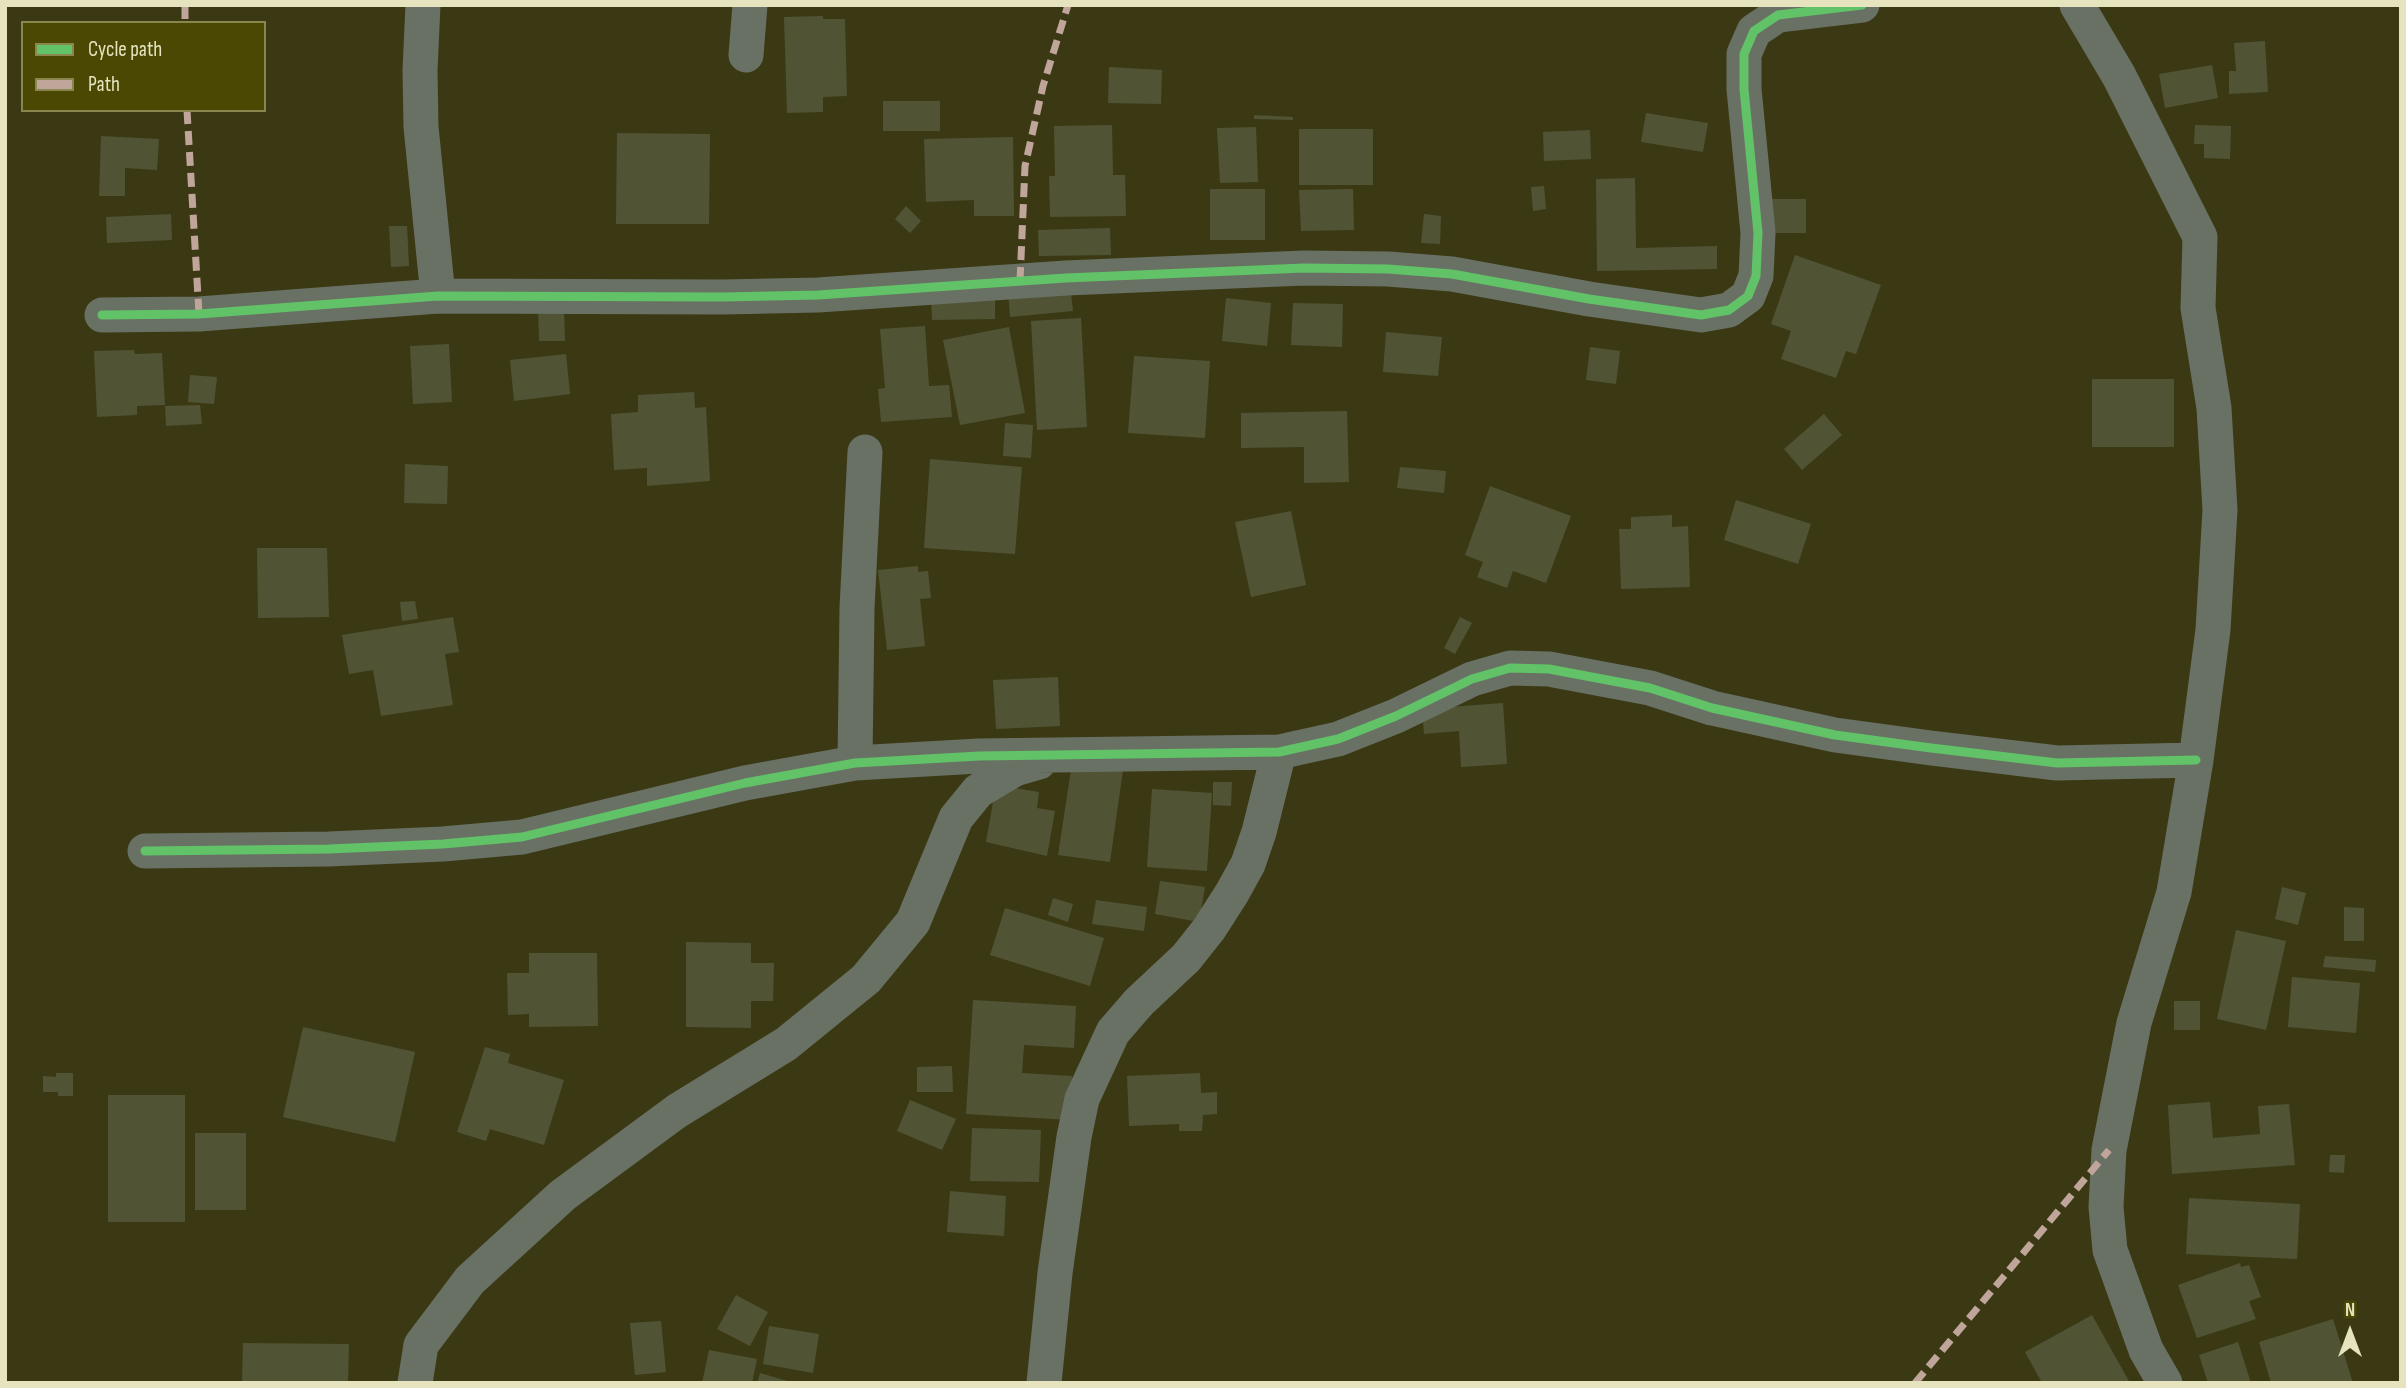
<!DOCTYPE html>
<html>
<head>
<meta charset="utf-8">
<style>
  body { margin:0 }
  #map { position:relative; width:2406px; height:1388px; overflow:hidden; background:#3b3914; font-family:"Sofia Sans Condensed",sans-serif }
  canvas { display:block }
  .frame { position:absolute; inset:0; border:7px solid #e5e4be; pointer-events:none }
  .legend { position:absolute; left:21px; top:21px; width:245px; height:91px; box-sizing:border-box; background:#4b4804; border:2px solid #89864e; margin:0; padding:9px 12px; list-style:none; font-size:21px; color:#e5e4be }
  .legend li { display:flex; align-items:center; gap:14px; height:35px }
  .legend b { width:35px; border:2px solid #89864e }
  .north { position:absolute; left:2315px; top:1297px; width:70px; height:70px; -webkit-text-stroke:5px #4b4804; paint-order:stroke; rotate:0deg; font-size:19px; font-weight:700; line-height:28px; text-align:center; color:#e5e4be }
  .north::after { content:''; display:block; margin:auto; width:24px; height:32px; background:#e5e4be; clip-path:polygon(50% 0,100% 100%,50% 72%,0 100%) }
</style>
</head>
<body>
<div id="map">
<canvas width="2406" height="1388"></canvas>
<div class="frame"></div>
<ul class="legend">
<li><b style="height:9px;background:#61c268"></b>Cycle path</li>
<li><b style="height:9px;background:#c0a59a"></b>Path</li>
</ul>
<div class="north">N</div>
</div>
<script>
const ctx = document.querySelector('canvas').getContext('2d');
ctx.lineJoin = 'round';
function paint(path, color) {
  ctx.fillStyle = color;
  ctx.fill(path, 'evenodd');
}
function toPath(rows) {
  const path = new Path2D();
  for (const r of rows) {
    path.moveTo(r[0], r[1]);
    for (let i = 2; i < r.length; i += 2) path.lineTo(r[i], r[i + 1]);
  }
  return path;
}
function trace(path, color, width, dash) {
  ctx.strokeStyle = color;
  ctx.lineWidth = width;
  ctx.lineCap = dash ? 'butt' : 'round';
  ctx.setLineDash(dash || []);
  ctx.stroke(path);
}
paint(toPath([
  [823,16,823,19,845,19,847,96,823,97,823,112,787,113,784,17],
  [2265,41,2268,92,2229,94,2229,71,2236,71,2234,43],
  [2212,65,2218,98,2165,108,2159,74],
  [1109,67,1162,70,1161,104,1108,103],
  [883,101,940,101,940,131,883,131],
  [1646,113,1708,123,1703,152,1641,142],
  [1254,115,1293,117,1293,120,1254,119],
  [1112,125,1113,175,1125,175,1126,216,1050,217,1049,176,1055,176,1054,126],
  [2195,125,2231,126,2230,159,2204,158,2204,144,2194,144],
  [1256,127,1258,182,1220,183,1217,128],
  [1299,129,1373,129,1373,185,1299,185],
  [1590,130,1591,159,1544,161,1543,132],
  [617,133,710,134,709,224,616,224],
  [101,136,159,139,157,170,125,168,125,196,99,196],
  [1013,137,1014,216,974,216,974,200,926,202,924,139],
  [1635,178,1636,248,1717,246,1717,269,1597,271,1596,179],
  [1544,186,1546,209,1533,211,1531,187],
  [1210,189,1265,189,1265,240,1210,240],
  [1353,189,1354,230,1301,231,1299,190],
  [1771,199,1806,199,1806,233,1771,233],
  [906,206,921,221,910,233,895,219],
  [171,214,172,240,107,243,106,217],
  [1424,214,1441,216,1440,244,1421,243],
  [389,226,407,226,409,266,391,267],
  [1110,228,1111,255,1039,256,1038,230],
  [1795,255,1881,285,1856,354,1846,351,1836,378,1781,359,1791,331,1771,324],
  [1070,285,1073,311,1010,317,1008,292],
  [995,294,995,319,932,320,931,295],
  [1226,298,1271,303,1267,346,1222,341],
  [1293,303,1343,304,1342,347,1291,345],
  [538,306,564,306,565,341,539,341],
  [1081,318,1087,427,1037,430,1031,321],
  [925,326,929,386,949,385,952,417,881,422,878,389,885,388,880,329],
  [1009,327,1025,413,960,425,943,340],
  [1386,332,1442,337,1438,376,1383,372],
  [449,344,452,402,413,404,410,346],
  [1590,347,1620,351,1616,384,1586,380],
  [134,350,135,354,162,353,165,405,137,406,137,415,97,417,94,351],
  [566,354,570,394,514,401,510,360],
  [1134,356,1210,361,1205,438,1128,433],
  [190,375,217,377,214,404,188,402],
  [2092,379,2174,379,2174,447,2092,447],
  [694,392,695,408,706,407,710,481,647,486,647,468,614,470,611,414,638,412,638,395],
  [200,405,202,424,166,426,165,406],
  [1347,411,1349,482,1304,483,1304,447,1241,448,1241,413],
  [1824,414,1842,435,1802,470,1784,449],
  [1005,423,1033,425,1031,458,1003,456],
  [930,459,1022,467,1015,554,924,548],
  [405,464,448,466,447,504,404,503],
  [1400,467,1446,471,1444,493,1397,488],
  [1490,486,1571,516,1546,583,1513,571,1507,588,1477,577,1483,562,1465,555],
  [1736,500,1811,524,1798,564,1724,540],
  [1291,511,1306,585,1251,597,1235,522],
  [1672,515,1672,527,1688,526,1690,587,1621,589,1619,529,1631,529,1631,517],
  [257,548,327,548,329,617,258,618],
  [918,566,918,572,928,571,931,598,920,599,925,646,887,650,878,570],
  [415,601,418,619,402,621,400,602],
  [453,617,459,652,445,654,453,705,381,716,373,670,349,674,342,635],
  [1460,617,1472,623,1455,654,1444,648],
  [1058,677,1060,726,996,729,993,680],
  [1503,703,1507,764,1461,767,1459,731,1424,734,1422,709],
  [1072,763,1123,770,1110,862,1058,855],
  [1213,782,1232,782,1231,806,1213,805],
  [996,785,1039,792,1037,808,1055,811,1047,856,986,842],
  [1152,789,1212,793,1207,871,1147,867],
  [1160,881,1205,887,1199,922,1155,914],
  [2282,887,2306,893,2298,925,2275,919],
  [1053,898,1073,904,1068,922,1048,915],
  [1096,900,1147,907,1144,931,1092,924],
  [2344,907,2364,908,2364,941,2344,941],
  [1005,908,1104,938,1090,986,990,955],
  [2236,930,2286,941,2266,1030,2217,1019],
  [686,942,751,943,751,963,774,963,773,1001,751,1001,751,1028,686,1027],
  [529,953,597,953,598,1026,529,1027,529,1014,508,1015,507,973,529,973],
  [2325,956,2376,960,2375,972,2323,967],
  [2292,977,2360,983,2356,1033,2288,1027],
  [973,1000,1076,1006,1074,1048,1024,1045,1022,1073,1072,1076,1070,1120,966,1114],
  [2174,1001,2200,1001,2200,1030,2174,1030],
  [303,1027,415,1052,395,1142,283,1117],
  [485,1047,510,1054,508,1063,564,1080,544,1145,490,1129,486,1141,457,1132],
  [952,1066,953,1092,917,1092,917,1067],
  [56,1073,73,1073,73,1096,58,1096,58,1092,43,1092,43,1076,56,1077],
  [1200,1073,1201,1093,1217,1092,1217,1114,1203,1115,1202,1131,1179,1131,1179,1124,1129,1126,1127,1076],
  [108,1095,185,1095,185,1222,108,1222],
  [910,1100,956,1119,942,1150,897,1131],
  [2210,1102,2213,1138,2260,1134,2258,1106,2289,1104,2295,1165,2172,1174,2168,1105],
  [972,1128,1041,1130,1039,1182,970,1181],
  [195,1133,246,1133,246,1210,195,1210],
  [2330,1155,2345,1155,2344,1173,2329,1172],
  [950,1191,1006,1196,1004,1236,947,1232],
  [2189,1198,2300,1204,2297,1259,2186,1254],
  [2240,1263,2241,1267,2249,1265,2261,1297,2249,1301,2256,1319,2197,1338,2178,1285],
  [736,1295,768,1312,750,1346,717,1329],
  [2092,1315,2130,1383,2042,1383,2025,1352],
  [2333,1319,2353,1383,2271,1383,2259,1342],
  [661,1321,666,1372,635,1375,630,1323],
  [769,1326,819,1334,813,1373,763,1364],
  [2238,1342,2251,1383,2208,1383,2199,1355],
  [243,1343,349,1344,348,1383,242,1383],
  [709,1350,757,1359,752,1383,702,1383],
  [760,1373,791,1382,791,1383,757,1383]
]), '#505435');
trace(toPath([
  [423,5,420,70,421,127,438,296],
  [2077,5,2119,76,2200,237,2198,308,2214,408,2220,510,2213,630,2196,760,2174,892,2134,1023,2109,1150,2106,1207,2110,1250,2146,1350,2165,1383],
  [746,55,750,5],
  [102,315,199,314,438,296,723,297,818,295,1066,278,1304,268,1388,269,1452,274,1589,299,1701,315,1729,310,1748,296,1756,276,1758,233,1744,89,1744,54,1754,31,1778,15,1862,5],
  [855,763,857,608,865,452],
  [145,851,329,849,443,844,522,837,745,783,855,763,979,756,1279,752,1338,739,1396,716,1472,679,1510,668,1549,669,1650,688,1712,708,1835,735,1931,748,2057,763,2196,760],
  [415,1383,421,1345,470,1280,563,1195,677,1111,786,1044,866,979,913,922,956,818,978,791,1015,769,1039,762],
  [1044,1383,1055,1273,1074,1137,1082,1099,1113,1032,1139,1002,1186,958,1209,929,1232,893,1248,864,1259,832,1279,752]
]), '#697164', 35);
trace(toPath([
  [185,5,185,23],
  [187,110,199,314],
  [1020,281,1025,166,1043,86,1068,5],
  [1915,1383,2109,1150]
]), '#c0a59a', 7, [14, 7]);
trace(toPath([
  [102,315,199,314,438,296,723,297,818,295,1066,278,1304,268,1388,269,1452,274,1589,299,1701,315,1729,310,1748,296,1756,276,1758,233,1744,89,1744,54,1754,31,1778,15,1862,5],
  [145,851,329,849,443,844,522,837,745,783,855,763,979,756,1279,752,1338,739,1396,716,1472,679,1510,668,1549,669,1650,688,1712,708,1835,735,1931,748,2057,763,2196,760]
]), '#61c268', 9);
</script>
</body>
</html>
